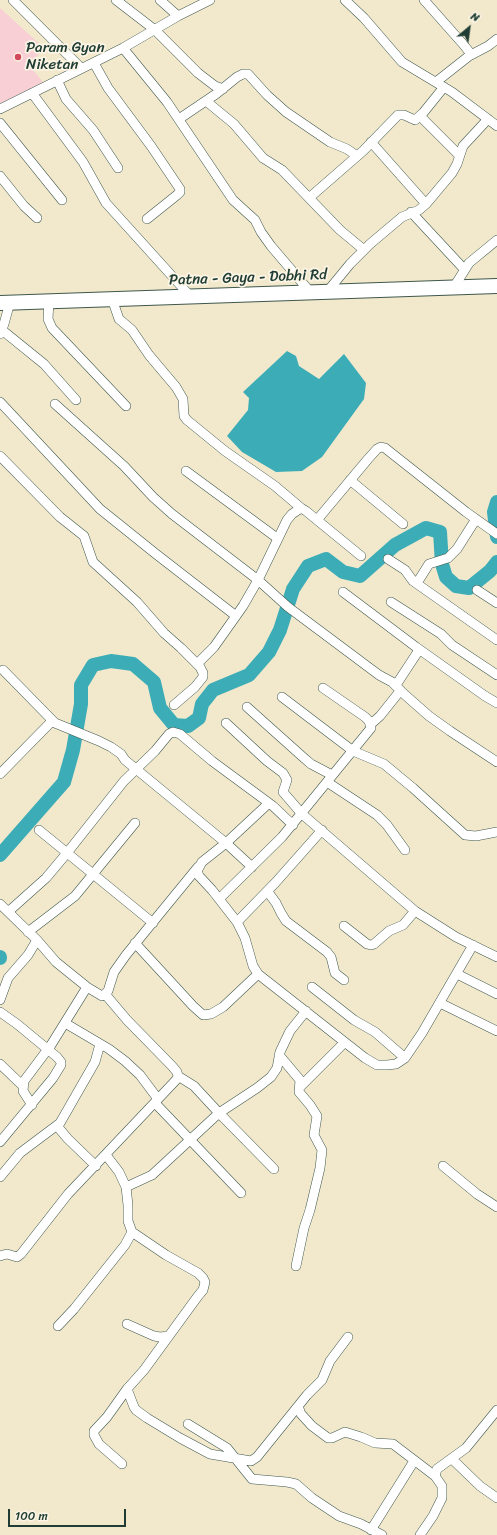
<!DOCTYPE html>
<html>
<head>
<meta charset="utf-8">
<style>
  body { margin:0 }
  #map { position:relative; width:497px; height:1535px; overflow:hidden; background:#f2e9cd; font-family:Sriracha,sans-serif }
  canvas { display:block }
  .north { position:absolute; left:449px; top:8px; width:40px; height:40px; -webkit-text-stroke:3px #fcf5e5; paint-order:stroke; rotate:29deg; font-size:11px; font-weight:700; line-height:16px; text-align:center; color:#1f3d34 }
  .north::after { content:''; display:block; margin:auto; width:14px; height:18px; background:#1f3d34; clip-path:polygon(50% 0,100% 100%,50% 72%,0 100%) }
  .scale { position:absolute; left:8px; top:1509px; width:118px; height:18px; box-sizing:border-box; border:2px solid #1f3d34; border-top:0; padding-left:5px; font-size:12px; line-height:14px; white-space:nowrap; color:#1f3d34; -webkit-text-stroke:3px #fcf5e5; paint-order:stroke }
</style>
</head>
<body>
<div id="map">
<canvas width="497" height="1535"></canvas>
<div class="north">N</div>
<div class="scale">100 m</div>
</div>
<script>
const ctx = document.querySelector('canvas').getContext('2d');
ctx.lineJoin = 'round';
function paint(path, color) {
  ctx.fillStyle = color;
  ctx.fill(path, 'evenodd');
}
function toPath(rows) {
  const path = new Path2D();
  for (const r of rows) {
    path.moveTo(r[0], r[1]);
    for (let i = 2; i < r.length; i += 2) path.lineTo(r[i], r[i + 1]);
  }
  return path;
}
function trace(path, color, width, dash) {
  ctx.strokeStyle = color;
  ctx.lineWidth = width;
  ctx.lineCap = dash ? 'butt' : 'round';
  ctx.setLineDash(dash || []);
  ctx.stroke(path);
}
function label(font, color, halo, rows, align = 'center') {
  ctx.font = font + ' Sriracha,sans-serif';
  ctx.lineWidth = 3.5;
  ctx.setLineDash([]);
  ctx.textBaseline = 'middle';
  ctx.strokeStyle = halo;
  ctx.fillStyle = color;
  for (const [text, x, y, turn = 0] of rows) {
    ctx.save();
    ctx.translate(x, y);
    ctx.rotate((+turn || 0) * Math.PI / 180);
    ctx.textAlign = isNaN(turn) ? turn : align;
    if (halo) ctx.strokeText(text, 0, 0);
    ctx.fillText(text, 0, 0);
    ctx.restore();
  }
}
paint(toPath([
  [0,8,45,49,28,64,43,82,0,106]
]), '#f7cfd5');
paint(toPath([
  [287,351,296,356,299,366,319,379,344,354,366,383,364,399,322,457,302,471,276,472,242,452,227,436,248,410,249,398,243,392]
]), '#3cadb7');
trace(toPath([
  [497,502,494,512,497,537],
  [0,855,64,782,73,750,81,704,81,685,93,665,111,661,133,664,154,682,160,708,174,725,188,726,199,718,202,704,213,690,249,675,269,652,280,630,293,589,308,566,326,559,343,572,360,576,395,545,426,528,440,532,442,564,446,577,456,586,469,588,490,571,497,562],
  [0,957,0,958]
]), '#3cadb7', 14);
const street = toPath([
  [13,0,81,68],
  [116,0,155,30,198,73,215,86,223,89],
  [160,0,178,16],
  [345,0,364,18,402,62,452,92,497,126],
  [424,0,463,44,471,54],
  [123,48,167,102,233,200,255,220,261,232,271,246,311,293],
  [94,63,108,88,151,146,180,189,180,192,177,195,147,219],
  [57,80,66,99,93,130,118,168],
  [436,82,469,56,488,46,497,39],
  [32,93,83,162,106,203,191,297],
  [206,101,234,124,263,158,282,170,340,230,364,250],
  [0,109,123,48,178,16,210,0],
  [420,116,459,155],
  [179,119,216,94,237,77,243,74,248,74,267,95,286,112,330,142,347,149,357,156],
  [0,123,62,200],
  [371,142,426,204],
  [0,176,24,206,37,218],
  [309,198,363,151,398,115,404,115,415,120,423,113,444,87],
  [411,212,464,269],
  [454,287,469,263,497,240],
  [327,292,350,264,370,244,402,217,419,210,426,204,452,173,457,164,463,146,488,119],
  [112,299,119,319,132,330,149,355,176,387,183,399,184,416,187,420,225,451,275,486,301,508],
  [49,301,48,319,52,328,126,406],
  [2,330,44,364,76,400],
  [0,334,4,324,10,302],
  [0,402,100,509,156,554,236,616],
  [55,404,124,466,153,497,172,514,258,580,288,607,379,675,392,682,404,694,429,716,450,731,497,762],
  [0,456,60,517,84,536,93,562,137,602,164,633,181,648,200,667,203,673,203,677,195,687,174,705],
  [186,471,277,538],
  [350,480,403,524],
  [317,520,361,556],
  [388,559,405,570,413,581,497,640],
  [417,583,429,564,448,558,457,549,476,519],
  [477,590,497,603],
  [343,592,416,647,485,696,497,703],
  [391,602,441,634,452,645,497,675],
  [197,664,214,647,243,606,258,580,287,520,292,514,301,508,306,511,317,520,368,459,377,449,381,447,385,448,466,512,497,534],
  [3,670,55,723,99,741,111,747,121,754,125,760,226,843,252,867],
  [396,685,419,650],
  [282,697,353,751,384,764,413,788,465,835,476,836,497,832],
  [247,707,304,758,311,764,332,775],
  [226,723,267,761,283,773,287,780,283,792,302,814,415,911,456,937,497,957],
  [371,724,380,716,400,691],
  [0,774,52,721],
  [327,782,377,815,387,825,405,850],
  [269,803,226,843,202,862,197,871,199,876,212,890,237,922,245,938,253,966,258,974,365,1058,377,1065,387,1065,396,1064,405,1058,422,1033,473,945],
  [39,830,153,923],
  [268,892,276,903,281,913,286,921,327,952,331,957,335,973,344,980],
  [219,899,282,837,371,728,369,721,365,717,323,688],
  [0,904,37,940,56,962,87,987,102,996,105,994,108,991,114,972,126,955,198,867],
  [8,912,46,878,67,853,124,781,155,751,169,734,173,732,180,734,212,761,273,806,293,825],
  [237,922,276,882,322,830],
  [344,926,367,944,371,945,374,944,389,931,403,925,415,911],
  [28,932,75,896,135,823],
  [135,943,193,1006,203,1015,211,1014,223,1007,258,974],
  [457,974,497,994],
  [312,987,354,1020,375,1032,405,1058],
  [0,1000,8,978,28,955,37,940],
  [440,1003,497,1031],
  [0,1012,17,1024,57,1057,61,1062,61,1065,53,1078,0,1142],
  [65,1023,109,1049,125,1061,140,1075,158,1099],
  [279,1055,300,1080,299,1092,310,1105,317,1116,314,1135,322,1150,320,1168,310,1210,304,1228,296,1266],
  [0,1064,23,1086],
  [178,1076,194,1086,219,1113,274,1169],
  [300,1087,344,1043],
  [155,1103,241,1193],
  [32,1105,23,1091,24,1081,51,1045,87,987],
  [57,1126,68,1139,96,1166],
  [443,1166,477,1194,497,1207],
  [0,1177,20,1153,60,1123,95,1062,100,1044],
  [126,1187,152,1175,219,1113,257,1088,271,1077,277,1068,280,1052,290,1031,306,1011],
  [0,1256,7,1254,17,1257,21,1254,68,1194,177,1079,178,1076,177,1072,172,1066,127,1020,105,994],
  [127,1324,154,1336,160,1337,169,1336],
  [58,1326,74,1309,125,1245,132,1232,128,1221,128,1205,126,1187,119,1172,106,1155],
  [127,1389,134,1407,136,1410,147,1418,180,1438,210,1454,251,1461,257,1457,307,1395,322,1380,330,1361,348,1337],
  [298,1406,301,1414,312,1426,328,1438,332,1438,345,1432,361,1437,375,1443,393,1444,435,1476],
  [188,1424,227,1448,252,1479,287,1482,296,1484,312,1498,339,1516,361,1524,382,1535],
  [452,1459,480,1486,497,1498],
  [122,1464,99,1444,94,1435,94,1431,107,1417,127,1389,144,1370,198,1296,203,1290,205,1282,203,1278,198,1273,166,1255,132,1232],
  [371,1530,414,1461],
  [420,1535,433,1516,442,1498,442,1486,435,1476,437,1469,466,1448,497,1410]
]);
const primary = toPath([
  [0,303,497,286]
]);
trace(street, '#3f574b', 10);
trace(primary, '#3f574b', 16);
trace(street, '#fff', 9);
trace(primary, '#fff', 14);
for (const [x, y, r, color] of [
  [18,57,4,"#d1495b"]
]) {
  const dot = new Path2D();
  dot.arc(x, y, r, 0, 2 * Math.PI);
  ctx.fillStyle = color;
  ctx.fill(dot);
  trace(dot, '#fcf5e5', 1.5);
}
label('15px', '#1f3d34', '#fcf5e5', [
  ["Param Gyan",26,48],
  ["Niketan",26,65]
], 'left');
label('15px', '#1f3d34', '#fcf5e5', [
  ["Patna - Gaya - Dobhi Rd",248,278,-2]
]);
</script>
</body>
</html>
